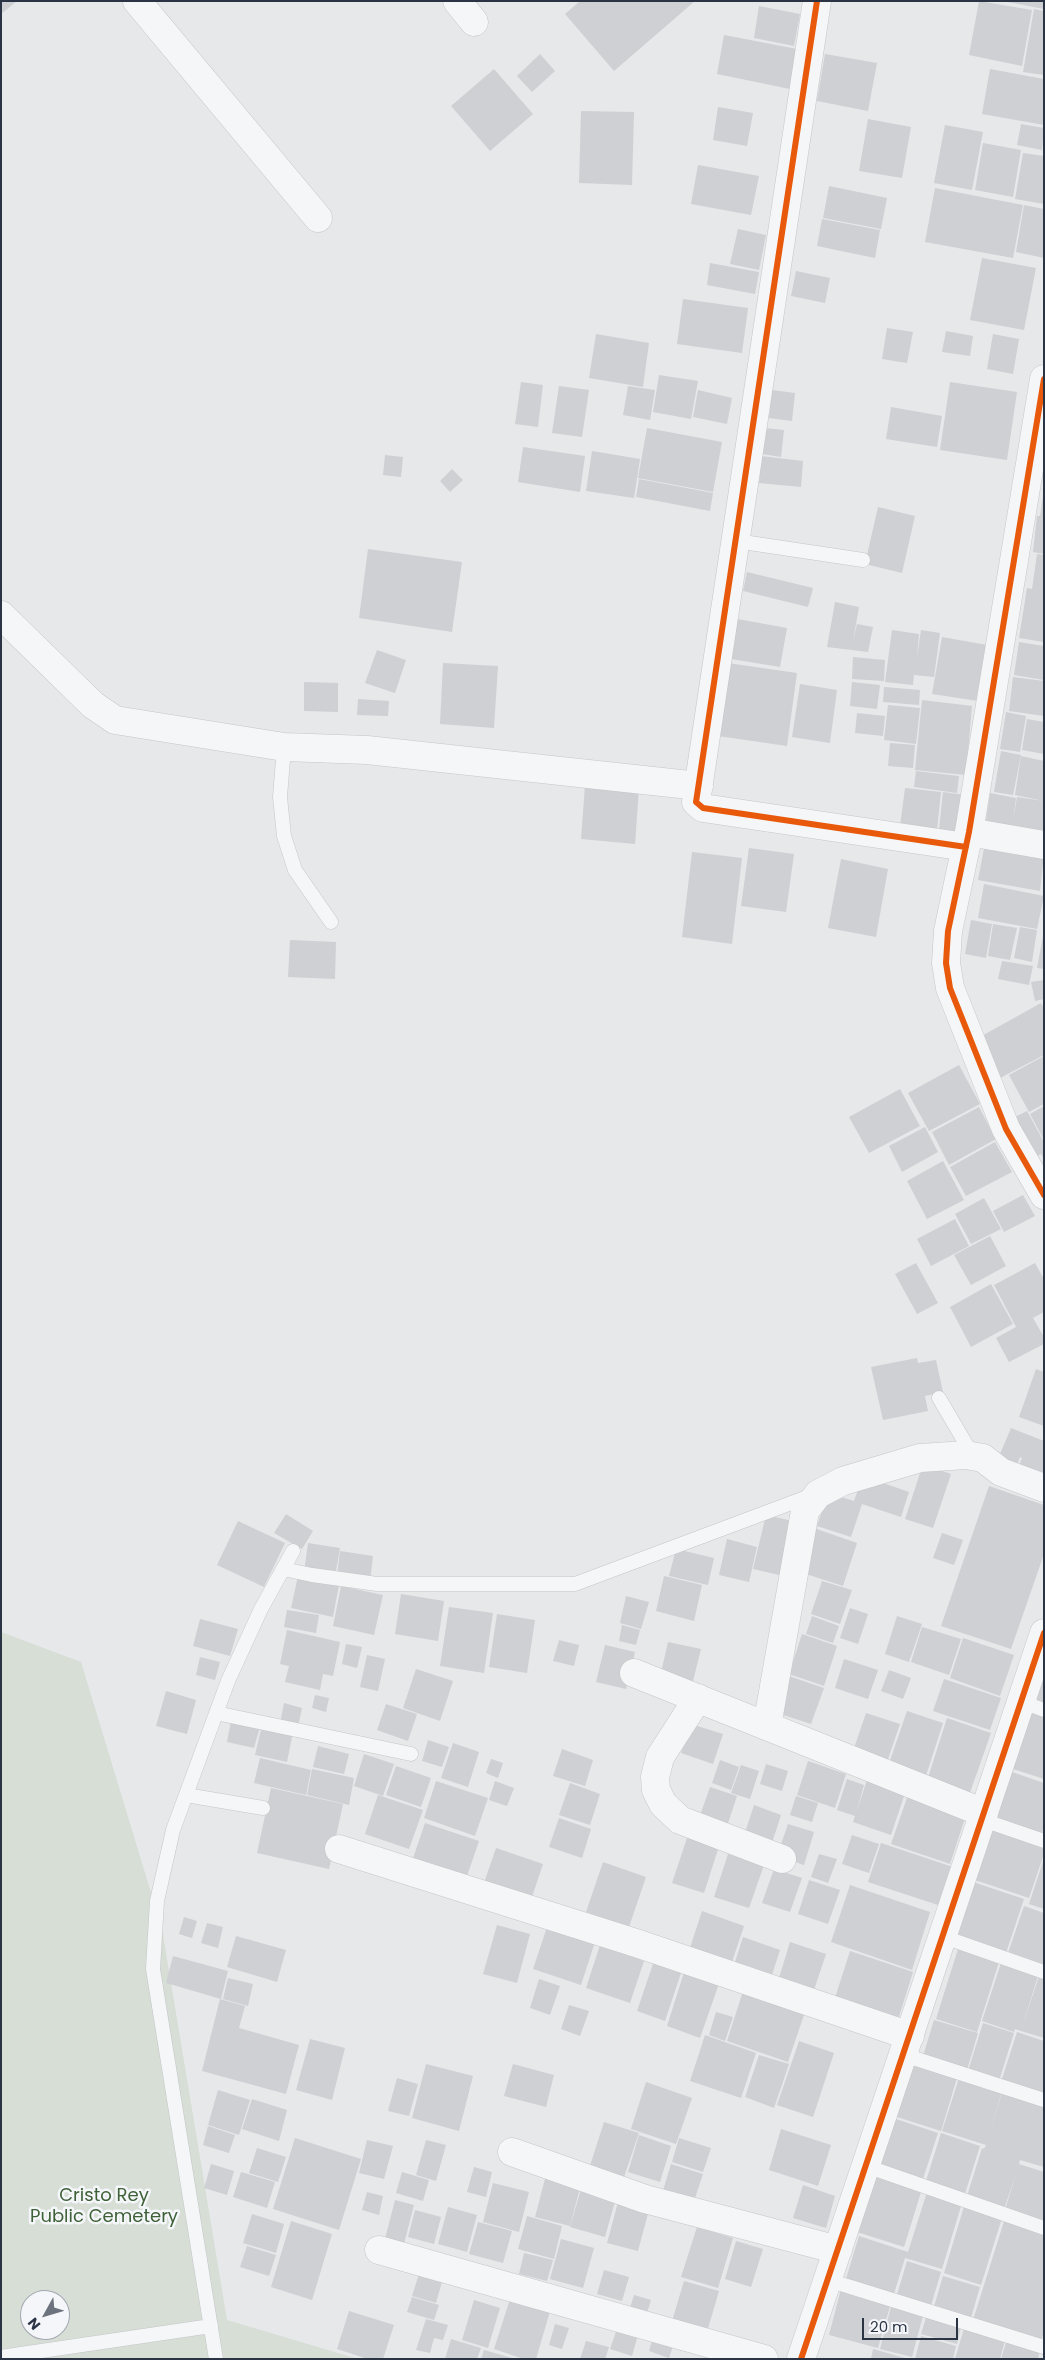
<!DOCTYPE html>
<html>
<head>
<meta charset="utf-8">
<style>
  body { margin:0 }
  #map { position:relative; width:1045px; height:2360px; overflow:hidden; background:#e6e8ea; font-family:Poppins,sans-serif }
  canvas { display:block }
  .frame { position:absolute; inset:0; border:2px solid #2b3445; pointer-events:none }
  .north { position:absolute; left:20px; top:2290px; width:50px; height:50px; box-sizing:border-box; background:#f4f6f9; border:1px solid #a4a8b1; border-radius:50%; rotate:231deg; font-size:14px; font-weight:700; line-height:20px; text-align:center; color:#2b3445 }
  .north::after { content:''; display:block; margin:auto; width:18px; height:22px; background:#6c737f; clip-path:polygon(50% 0,100% 100%,50% 72%,0 100%) }
  .scale { position:absolute; left:862px; top:2318px; width:96px; height:22px; box-sizing:border-box; border:2px solid #2b3445; border-top:0; padding-left:6px; font-size:15px; line-height:18px; white-space:nowrap; color:#2b3445; -webkit-text-stroke:4px #f4f6f9; paint-order:stroke }
</style>
</head>
<body>
<div id="map">
<canvas width="1045" height="2360"></canvas>
<div class="frame"></div>
<div class="north">N</div>
<div class="scale">20 m</div>
</div>
<script>
const ctx = document.querySelector('canvas').getContext('2d');
ctx.lineJoin = 'round';
function paint(path, color) {
  ctx.fillStyle = color;
  ctx.fill(path, 'evenodd');
}
function toPath(rows) {
  const path = new Path2D();
  for (const r of rows) {
    path.moveTo(r[0], r[1]);
    for (let i = 2; i < r.length; i += 2) path.lineTo(r[i], r[i + 1]);
  }
  return path;
}
function trace(path, color, width, dash) {
  ctx.strokeStyle = color;
  ctx.lineWidth = width;
  ctx.lineCap = dash ? 'butt' : 'round';
  ctx.setLineDash(dash || []);
  ctx.stroke(path);
}
function label(font, color, halo, rows, align = 'center') {
  ctx.font = font + ' Poppins,sans-serif';
  ctx.lineWidth = 5;
  ctx.setLineDash([]);
  ctx.textBaseline = 'middle';
  ctx.strokeStyle = halo;
  ctx.fillStyle = color;
  for (const [text, x, y, turn = 0] of rows) {
    ctx.save();
    ctx.translate(x, y);
    ctx.rotate((+turn || 0) * Math.PI / 180);
    ctx.textAlign = isNaN(turn) ? turn : align;
    if (halo) ctx.strokeText(text, 0, 0);
    ctx.fillText(text, 0, 0);
    ctx.restore();
  }
}
paint(toPath([
  [1,1632,81,1662,162,1929,227,2320,358,2359,1,2359],
  [30,2300,60,2300,60,2330,30,2330]
]), '#d6ded6');
paint(toPath([
  [1,1,17,1,1,14],
  [580,1,695,1,614,71,565,14],
  [979,1,1032,10,1022,66,969,55],
  [1008,1,1044,1,1044,9,1008,2],
  [759,6,800,14,794,46,754,38],
  [1034,9,1044,11,1044,75,1023,72],
  [724,35,797,49,790,89,717,74],
  [540,54,555,71,532,92,517,76],
  [825,54,877,63,868,111,817,101],
  [494,69,533,114,490,151,451,106],
  [990,69,1044,79,1044,125,982,114],
  [718,107,753,113,747,146,713,140],
  [581,111,634,112,632,185,579,183],
  [868,119,911,127,902,178,859,171],
  [1021,124,1044,128,1042,150,1017,145],
  [945,125,983,132,972,190,934,183],
  [983,143,1021,150,1013,197,975,190],
  [1023,153,1044,156,1044,204,1015,199],
  [698,165,759,176,751,215,691,204],
  [829,186,887,198,881,229,823,218],
  [935,188,1023,205,1013,258,925,242],
  [1024,205,1044,209,1044,258,1016,252],
  [822,219,880,230,875,258,817,246],
  [738,229,766,235,759,270,730,264],
  [982,258,1036,268,1024,330,970,320],
  [710,263,759,272,755,294,707,285],
  [796,271,830,278,825,303,791,296],
  [683,299,748,308,742,353,677,344],
  [887,328,913,332,907,363,882,359],
  [946,331,973,336,970,356,942,352],
  [596,334,649,343,643,387,589,378],
  [993,334,1019,339,1013,374,987,369],
  [659,375,698,381,691,419,653,412],
  [521,382,543,385,538,427,515,424],
  [950,382,1017,392,1007,460,940,450],
  [559,386,589,390,582,437,552,433],
  [628,386,655,390,650,420,623,415],
  [698,390,732,398,727,424,693,417],
  [772,390,795,393,792,421,769,418],
  [891,407,942,416,937,447,886,439],
  [647,428,722,442,713,492,638,478],
  [765,428,784,430,781,457,762,454],
  [523,447,585,456,580,492,518,482],
  [592,451,640,459,634,498,586,491],
  [385,455,403,457,401,477,383,475],
  [761,456,803,461,801,487,759,483],
  [452,469,463,480,450,492,440,481],
  [639,479,713,493,710,511,636,497],
  [1043,496,1044,496,1044,554,1033,552,1037,516,1040,516],
  [878,507,915,516,902,573,865,564],
  [368,549,462,562,452,632,359,618],
  [1037,554,1044,555,1044,642,1019,638,1027,588,1032,589],
  [747,572,813,588,808,607,743,591],
  [835,602,859,607,853,641,857,624,873,627,868,652,827,647],
  [732,618,787,628,780,667,725,658],
  [892,630,919,634,917,657,921,630,940,633,934,677,914,675,913,685,885,682],
  [942,637,987,645,978,701,932,694],
  [1019,642,1044,646,1044,680,1014,675],
  [377,650,406,660,395,693,365,683],
  [853,657,885,660,884,681,852,679],
  [721,662,797,673,787,746,711,735],
  [443,663,498,666,494,728,440,724],
  [1013,677,1044,681,1044,716,1009,711],
  [304,682,338,683,338,712,304,711],
  [852,682,880,685,877,709,850,706],
  [800,684,837,690,830,743,792,737],
  [884,687,920,690,919,705,883,702],
  [358,699,389,701,388,716,357,715],
  [922,700,972,706,966,775,915,770],
  [888,705,920,708,916,744,884,740],
  [1006,712,1026,716,1020,752,1000,749],
  [857,713,885,716,883,736,855,733],
  [1027,719,1044,722,1044,754,1022,750],
  [890,743,915,745,913,768,888,766],
  [1001,751,1021,755,1013,795,994,792],
  [1021,756,1044,761,1044,801,1015,795],
  [916,771,959,776,957,793,914,787],
  [585,785,639,788,635,844,581,839],
  [905,788,941,792,937,830,900,826],
  [943,792,965,795,961,832,939,830],
  [990,793,1016,798,1013,820,1017,797,1044,801,1044,840,985,828],
  [985,843,1044,854,1040,891,978,880],
  [749,848,794,854,786,912,741,906],
  [692,852,742,858,732,944,682,937],
  [841,859,888,869,876,937,828,928],
  [984,884,1044,896,1037,929,978,918],
  [971,920,992,924,986,958,965,954],
  [993,924,1017,928,1010,960,988,956],
  [1020,927,1037,930,1032,962,1014,958],
  [1043,936,1044,936,1044,969,1037,968],
  [290,940,336,942,335,979,288,977],
  [1002,961,1033,966,1029,985,998,979],
  [1044,980,1044,999,1035,1001,1031,982],
  [1041,1003,1044,1008,1044,1055,1000,1078,978,1038],
  [1044,1056,1044,1104,1029,1112,1009,1075],
  [959,1065,980,1104,929,1131,908,1093],
  [900,1089,920,1126,869,1153,849,1117],
  [1044,1106,1044,1140,1030,1114],
  [979,1107,996,1139,949,1165,932,1132],
  [1027,1111,1044,1142,1044,1159,1041,1154,1034,1158,1013,1118],
  [925,1127,938,1152,902,1172,889,1146],
  [995,1142,1012,1172,966,1196,950,1167],
  [943,1161,964,1200,927,1219,907,1181],
  [1023,1195,1035,1216,1004,1232,993,1211],
  [984,1198,1001,1229,971,1244,955,1214],
  [955,1219,969,1246,931,1266,917,1239],
  [990,1236,1006,1266,971,1285,954,1255],
  [916,1263,938,1303,917,1314,895,1274],
  [1035,1263,1044,1279,1044,1312,1033,1318,1044,1337,1044,1344,1009,1362,996,1338,1016,1327,994,1285],
  [991,1284,1013,1324,971,1347,950,1307],
  [917,1358,918,1363,936,1360,943,1392,925,1396,928,1411,883,1420,871,1367],
  [1036,1369,1044,1372,1044,1426,1019,1417],
  [1011,1428,1044,1441,1044,1484,1016,1474,1022,1458,1020,1457,1014,1474,995,1466],
  [923,1464,951,1474,933,1528,905,1519],
  [863,1476,909,1492,901,1517,862,1504,851,1537,817,1526,828,1493,854,1501],
  [989,1486,1044,1505,1044,1554,1011,1649,941,1626],
  [286,1514,313,1531,302,1549,274,1533],
  [766,1515,801,1523,788,1577,753,1569],
  [238,1521,285,1543,264,1587,217,1565],
  [811,1527,857,1543,843,1586,797,1571],
  [942,1533,963,1540,954,1565,933,1558],
  [727,1539,757,1547,749,1582,719,1575],
  [308,1543,340,1548,335,1577,304,1572],
  [676,1549,714,1558,708,1585,669,1576],
  [340,1551,373,1556,370,1581,337,1576],
  [298,1576,339,1585,333,1617,291,1608],
  [664,1576,702,1585,694,1621,656,1611],
  [822,1581,852,1590,840,1624,811,1614],
  [341,1586,383,1595,374,1635,333,1626],
  [401,1594,444,1601,438,1641,395,1634],
  [626,1596,649,1602,641,1629,620,1623],
  [449,1607,493,1613,484,1673,440,1666],
  [850,1608,868,1614,858,1644,840,1638],
  [287,1610,319,1615,316,1633,284,1627],
  [497,1614,535,1620,527,1673,489,1667],
  [812,1616,839,1626,833,1643,806,1634],
  [897,1616,922,1624,909,1662,885,1654],
  [200,1619,238,1629,230,1656,193,1646],
  [622,1625,640,1630,636,1645,619,1641],
  [922,1627,961,1639,949,1675,911,1662],
  [287,1630,340,1642,333,1676,323,1674,320,1690,285,1682,289,1666,280,1664],
  [802,1634,837,1646,824,1686,789,1674],
  [963,1638,1014,1655,1000,1696,950,1678],
  [559,1640,579,1645,574,1666,553,1661],
  [668,1642,701,1649,692,1685,660,1677],
  [346,1644,362,1647,357,1668,342,1664],
  [605,1645,635,1652,626,1689,596,1682],
  [367,1655,385,1659,378,1691,360,1687],
  [200,1657,220,1662,215,1680,196,1675],
  [844,1659,878,1670,868,1699,835,1688],
  [416,1669,453,1681,440,1721,403,1708],
  [1044,1669,1044,1705,1033,1701],
  [889,1670,911,1678,903,1699,881,1691],
  [783,1674,824,1688,811,1724,771,1711],
  [944,1679,1001,1698,990,1730,933,1711],
  [166,1691,196,1700,187,1734,156,1726],
  [315,1695,329,1698,326,1712,312,1708],
  [284,1703,302,1708,298,1727,280,1723],
  [386,1704,417,1714,408,1741,377,1730],
  [1030,1708,1044,1713,1044,1779,1010,1768],
  [907,1711,943,1723,923,1785,886,1772],
  [866,1713,900,1724,885,1768,851,1757],
  [947,1718,991,1733,967,1801,925,1787],
  [231,1721,260,1727,254,1748,227,1742],
  [691,1724,723,1734,713,1764,681,1753],
  [262,1725,293,1732,287,1762,255,1755],
  [428,1740,449,1747,442,1767,422,1761],
  [453,1743,479,1752,468,1787,441,1778],
  [318,1746,349,1754,344,1774,313,1767],
  [562,1749,593,1760,585,1786,553,1776],
  [364,1754,394,1764,383,1796,354,1786],
  [260,1758,311,1770,306,1795,254,1783],
  [491,1759,503,1763,498,1778,486,1773],
  [720,1760,739,1767,731,1790,712,1783],
  [808,1761,846,1774,835,1808,797,1795],
  [766,1764,788,1771,782,1791,760,1784],
  [741,1765,759,1771,750,1799,731,1793],
  [396,1766,431,1778,421,1807,386,1795],
  [312,1769,354,1778,349,1805,307,1795],
  [1012,1772,1044,1783,1044,1827,1040,1838,995,1823],
  [869,1774,907,1787,891,1835,853,1822,855,1816,837,1810,847,1779,864,1785,856,1813],
  [436,1781,488,1798,475,1836,424,1818],
  [495,1781,514,1788,507,1806,489,1800],
  [570,1783,600,1794,590,1825,559,1815],
  [710,1787,737,1796,726,1829,698,1821],
  [271,1788,343,1804,329,1869,257,1853],
  [910,1789,968,1809,950,1864,891,1844],
  [378,1795,423,1810,409,1849,365,1834],
  [796,1796,818,1803,812,1822,790,1815],
  [754,1805,781,1815,771,1846,744,1836],
  [559,1818,591,1829,582,1858,549,1847],
  [425,1823,479,1841,464,1885,410,1867],
  [788,1824,814,1832,804,1865,777,1856],
  [991,1829,1044,1847,1044,1854,1029,1898,975,1880],
  [689,1832,720,1843,704,1893,672,1883],
  [852,1835,879,1844,869,1873,842,1864],
  [881,1843,953,1867,941,1906,868,1882],
  [496,1848,543,1864,531,1900,484,1883],
  [728,1854,764,1865,749,1908,714,1897],
  [819,1854,837,1859,828,1883,811,1877],
  [1043,1861,1044,1861,1044,1909,1029,1904],
  [603,1862,646,1877,629,1927,586,1912],
  [774,1869,802,1878,790,1912,762,1903],
  [809,1880,840,1890,828,1924,798,1914],
  [970,1881,1024,1899,1005,1956,951,1937],
  [850,1885,930,1912,912,1970,831,1942],
  [1024,1906,1044,1913,1044,1968,1007,1956],
  [702,1911,744,1926,730,1968,688,1954],
  [184,1917,197,1921,192,1938,179,1934],
  [207,1923,223,1927,218,1948,201,1943],
  [497,1925,530,1934,517,1983,483,1974],
  [547,1927,595,1942,581,1985,533,1969],
  [236,1936,286,1950,277,1982,227,1967],
  [743,1937,780,1950,771,1978,734,1965],
  [790,1942,826,1954,814,1990,779,1978],
  [600,1945,644,1961,630,2003,586,1988],
  [958,1949,999,1962,977,2032,936,2019],
  [850,1951,913,1972,897,2023,834,2001],
  [173,1956,228,1971,221,1999,166,1983],
  [655,1958,683,1967,665,2021,637,2011],
  [687,1963,722,1975,700,2038,667,2026],
  [1001,1963,1038,1976,1021,2031,1015,2029,1014,2032,982,2021],
  [1039,1976,1044,1977,1044,2038,1021,2031],
  [228,1978,253,1984,248,2006,223,1999],
  [539,1979,560,1986,550,2015,530,2008],
  [744,1988,806,2009,788,2062,727,2041],
  [220,1999,245,2006,239,2028,299,2045,286,2094,202,2071],
  [569,2005,589,2011,580,2036,561,2029],
  [716,2012,733,2017,725,2041,709,2035],
  [934,2020,978,2033,967,2070,923,2056],
  [983,2023,1014,2033,999,2081,968,2071],
  [1017,2032,1044,2041,1044,2096,1001,2082],
  [705,2035,756,2053,741,2098,690,2081],
  [310,2039,345,2048,332,2100,296,2090],
  [799,2041,834,2053,813,2117,777,2105],
  [759,2055,789,2064,774,2108,745,2097],
  [426,2064,473,2076,459,2131,412,2118],
  [513,2064,554,2075,546,2107,504,2096],
  [913,2064,957,2078,941,2131,897,2117],
  [397,2078,418,2084,409,2116,388,2111],
  [959,2078,1002,2091,987,2142,1003,2089,1044,2102,1044,2167,1020,2160,1019,2164,1044,2172,1044,2225,1004,2213,1016,2174,1003,2212,966,2199,982,2148,984,2149,986,2145,942,2131],
  [646,2082,692,2098,676,2144,631,2129],
  [218,2090,250,2100,239,2135,208,2125],
  [252,2099,287,2110,279,2141,242,2129],
  [893,2118,938,2133,922,2182,878,2168],
  [604,2122,639,2133,623,2180,589,2169],
  [208,2126,235,2135,229,2153,203,2145],
  [781,2129,831,2145,818,2186,769,2170],
  [941,2133,980,2146,964,2197,925,2184],
  [639,2135,671,2146,660,2182,628,2172],
  [295,2138,361,2159,339,2230,273,2209],
  [679,2138,711,2148,703,2172,672,2162],
  [367,2140,393,2146,384,2179,359,2173],
  [426,2140,446,2145,436,2181,416,2175],
  [257,2148,286,2157,278,2182,249,2173],
  [211,2164,234,2171,227,2195,204,2188],
  [671,2164,703,2174,692,2207,661,2197],
  [474,2167,492,2172,486,2197,467,2192],
  [241,2172,275,2182,267,2208,233,2197],
  [402,2172,429,2180,423,2201,396,2193],
  [875,2174,922,2189,904,2247,857,2232],
  [546,2175,581,2184,570,2226,535,2217],
  [493,2183,529,2192,519,2232,483,2222],
  [803,2185,835,2196,826,2228,793,2218],
  [581,2189,616,2198,605,2237,570,2227],
  [367,2192,383,2196,379,2215,362,2210],
  [927,2192,962,2203,942,2269,905,2258,893,2297,845,2282,859,2236,908,2252],
  [395,2200,414,2205,404,2244,385,2239],
  [618,2202,649,2210,638,2251,607,2243],
  [965,2203,1003,2215,981,2285,944,2273],
  [448,2207,477,2215,467,2252,438,2244],
  [415,2210,441,2217,434,2244,408,2237],
  [252,2214,284,2224,276,2253,243,2243],
  [527,2216,562,2226,554,2259,518,2249],
  [1005,2218,1044,2230,1044,2332,1041,2341,973,2320],
  [291,2221,332,2234,312,2300,271,2287],
  [478,2222,512,2231,503,2263,469,2254],
  [697,2227,733,2238,718,2288,681,2277],
  [561,2239,594,2248,583,2288,550,2279],
  [736,2241,763,2249,751,2287,725,2279],
  [247,2246,276,2255,269,2276,240,2267],
  [524,2253,553,2260,547,2281,519,2274],
  [907,2261,941,2272,930,2309,896,2298],
  [604,2270,629,2277,622,2301,597,2294],
  [420,2271,443,2278,436,2303,412,2296],
  [943,2276,980,2287,970,2321,933,2310],
  [684,2281,719,2291,707,2332,672,2321],
  [841,2289,891,2303,878,2348,829,2335],
  [634,2295,651,2300,646,2316,629,2311],
  [511,2296,551,2308,536,2359,524,2359,494,2349],
  [412,2297,439,2305,434,2320,407,2312],
  [474,2300,500,2308,488,2348,462,2340],
  [892,2303,924,2312,912,2357,880,2349],
  [349,2311,394,2325,383,2359,368,2359,337,2349],
  [927,2314,962,2323,957,2344,921,2334],
  [426,2319,448,2325,443,2340,434,2338,430,2353,416,2350],
  [555,2324,569,2328,562,2349,549,2345],
  [965,2325,1006,2337,1000,2359,955,2359],
  [617,2329,638,2335,632,2356,610,2349],
  [655,2330,676,2337,669,2358,649,2351],
  [921,2336,956,2346,953,2359,915,2359],
  [451,2339,481,2348,477,2359,445,2359],
  [1007,2339,1040,2349,1038,2359,1001,2359],
  [586,2341,609,2347,605,2359,580,2359],
  [873,2349,905,2358,905,2359,871,2359],
  [484,2350,512,2358,512,2359,481,2359]
]), '#ced0d3');
const service = toPath([
  [736,541,863,560],
  [284,747,280,797,284,836,295,870,331,922],
  [939,1398,973,1456],
  [283,1569,312,1575,377,1584,575,1584,810,1496],
  [1022,1702,1044,1710],
  [216,1713,411,1754],
  [186,1795,263,1808],
  [983,1820,1044,1841],
  [944,1937,1044,1972],
  [904,2055,1044,2100],
  [866,2166,1044,2228],
  [828,2280,1044,2347],
  [1,2357,211,2326],
  [216,2359,153,1969,157,1901,173,1830,228,1681,261,1609,293,1551]
]);
const minor = toPath([
  [137,1,318,218],
  [457,1,474,22],
  [817,1,696,802,703,808,966,847],
  [1044,379,969,832,948,931,946,963,950,988,1006,1129,1044,1195],
  [1,615,93,705,115,720,284,747,367,750,699,786],
  [969,832,1044,845],
  [634,1673,984,1813],
  [698,1698,660,1757,655,1777,656,1790,663,1804,680,1820,782,1859],
  [767,1726,805,1511,818,1494,843,1481,920,1458,966,1455,983,1458,1001,1472,1044,1488],
  [339,1849,639,1944,910,2036],
  [512,2152,645,2199,838,2250],
  [379,2250,764,2359],
  [801,2359,1044,1633]
]);
trace(service, '#c4c6c8', 15);
trace(minor, '#c4c6c8', 29);
trace(service, '#f5f6f7', 14);
trace(minor, '#f5f6f7', 28);
trace(toPath([
  [817,1,696,802,703,808,966,847],
  [1044,379,969,832,948,931,946,963,950,988,1006,1129,1044,1195],
  [801,2359,1044,1633]
]), '#e8590c', 6);
label('18px', '#3f6138', '#f4f6f9', [
  ["Cristo Rey",104,2196],
  ["Public Cemetery",104,2217]
]);
</script>
</body>
</html>
